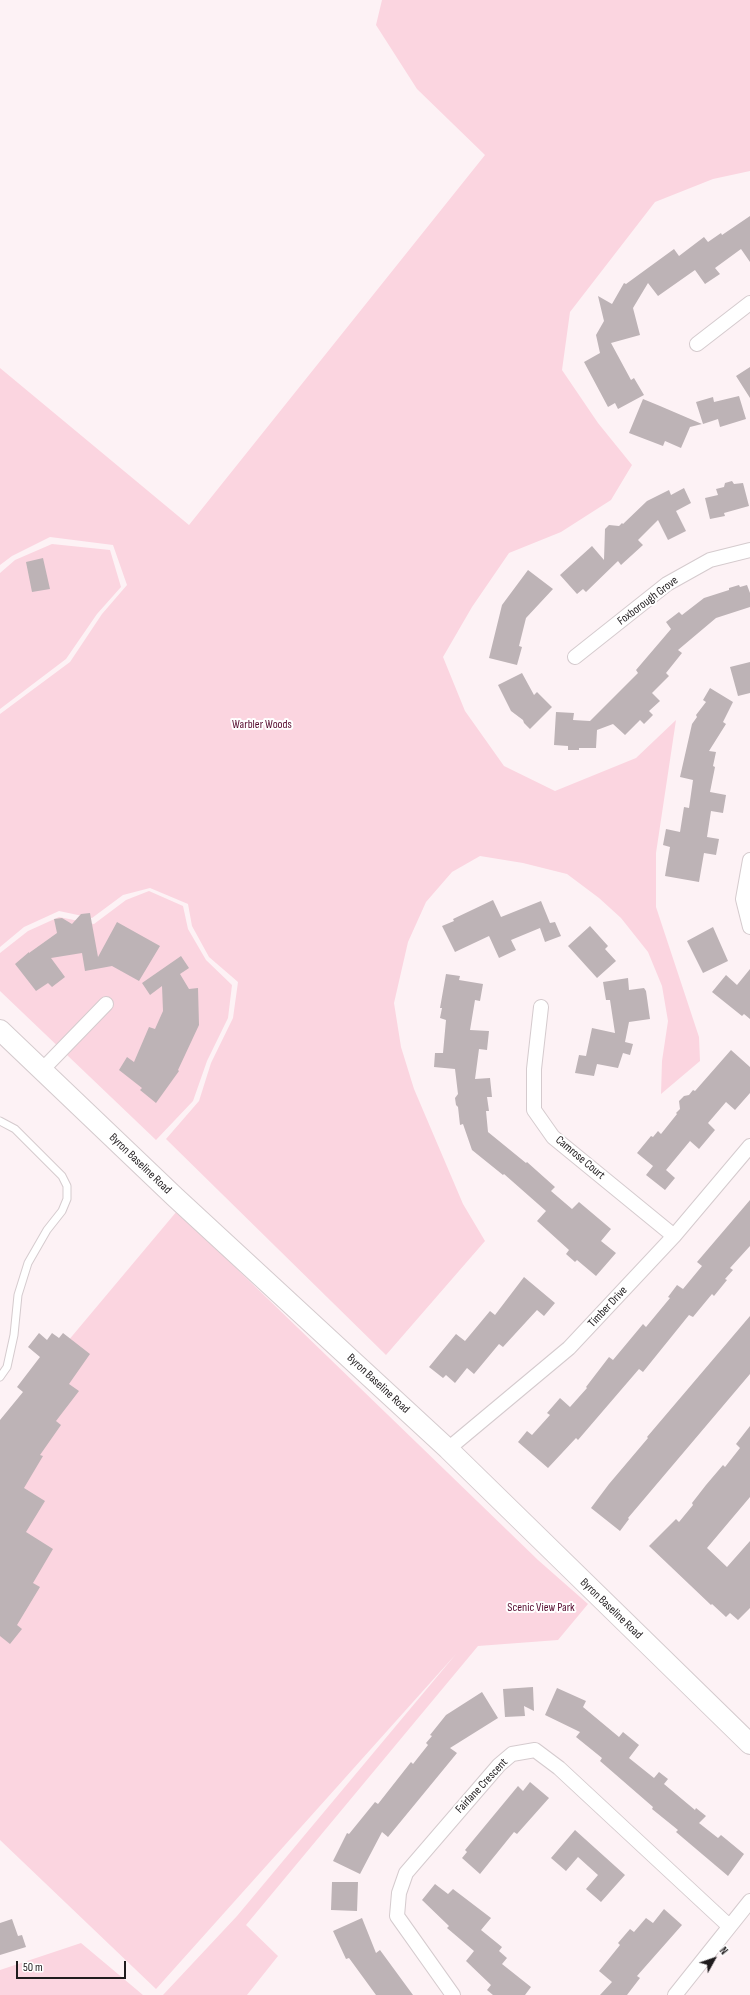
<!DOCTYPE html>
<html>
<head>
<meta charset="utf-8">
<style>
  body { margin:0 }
  #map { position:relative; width:750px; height:1995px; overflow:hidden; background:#fdf2f5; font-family:"Sofia Sans Condensed",sans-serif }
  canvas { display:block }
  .north { position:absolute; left:694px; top:1939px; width:40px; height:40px; -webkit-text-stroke:3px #fff; paint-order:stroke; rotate:50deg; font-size:11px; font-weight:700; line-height:16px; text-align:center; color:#1f1b1d }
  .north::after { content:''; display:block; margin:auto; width:14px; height:18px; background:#1f1b1d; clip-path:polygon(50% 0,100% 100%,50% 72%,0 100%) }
  .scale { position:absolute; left:16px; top:1961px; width:110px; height:18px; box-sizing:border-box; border:2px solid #1f1b1d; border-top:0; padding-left:5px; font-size:12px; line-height:14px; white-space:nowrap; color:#1f1b1d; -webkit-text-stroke:3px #fff; paint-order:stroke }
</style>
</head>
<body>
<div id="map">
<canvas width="750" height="1995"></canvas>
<div class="north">N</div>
<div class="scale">50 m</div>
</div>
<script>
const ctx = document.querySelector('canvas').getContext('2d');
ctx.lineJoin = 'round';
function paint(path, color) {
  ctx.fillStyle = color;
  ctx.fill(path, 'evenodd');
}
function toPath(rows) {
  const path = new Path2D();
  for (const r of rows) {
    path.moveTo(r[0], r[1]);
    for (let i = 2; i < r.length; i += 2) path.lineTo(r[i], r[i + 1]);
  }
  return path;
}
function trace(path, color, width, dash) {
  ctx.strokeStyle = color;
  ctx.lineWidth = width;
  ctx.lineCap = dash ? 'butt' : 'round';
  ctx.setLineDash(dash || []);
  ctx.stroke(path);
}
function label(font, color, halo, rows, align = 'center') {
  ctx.font = font + ' "Sofia Sans Condensed",sans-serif';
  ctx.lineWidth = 4;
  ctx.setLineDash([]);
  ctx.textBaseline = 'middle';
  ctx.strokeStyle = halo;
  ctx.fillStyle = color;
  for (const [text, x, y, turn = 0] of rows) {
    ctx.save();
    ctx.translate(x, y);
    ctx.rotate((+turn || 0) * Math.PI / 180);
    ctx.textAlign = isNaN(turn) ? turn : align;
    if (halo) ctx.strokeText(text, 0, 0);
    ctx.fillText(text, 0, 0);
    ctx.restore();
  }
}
paint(toPath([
  [382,0,750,0,750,171,713,179,655,202,570,312,562,370,598,423,632,465,611,500,561,532,509,553,472,607,443,657,465,711,504,766,555,791,636,758,676,720,656,853,656,907,699,1037,700,1061,661,1094,662,1061,668,1021,662,986,648,952,621,918,599,898,567,874,523,863,480,856,452,872,426,902,408,942,394,1003,401,1047,414,1089,463,1204,485,1241,386,1355,166,1139,199,1101,211,1063,233,1018,238,982,209,957,192,926,188,904,150,888,123,895,92,918,59,911,24,927,0,947,0,714,70,662,102,614,127,585,113,545,50,537,12,556,0,565,0,368,189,525,485,155,417,89,376,25],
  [52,544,110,550,121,587,97,614,66,659,0,709,0,573,15,560],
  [149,891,183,906,188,929,206,960,232,985,228,1018,207,1061,193,1101,156,1140,0,991,0,953,28,931,59,917,94,924,126,900],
  [177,1211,538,1560,588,1604,558,1640,478,1646,246,1925,278,1956,247,1995,163,1995,237,1916,456,1654,156,1989,0,1840,0,1422],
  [81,1943,143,1995,0,1995,0,1970]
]), '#fbd5e0');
paint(toPath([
  [750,216,750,262,741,249,715,268,720,274,705,284,695,270,658,296,648,283,633,308,640,335,611,343,631,380,634,378,644,395,618,409,615,403,608,407,584,362,600,353,596,335,604,321,598,296,612,304,624,283,626,284,674,249,679,256,704,237,708,242,721,233,722,235],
  [750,367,750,398,736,376],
  [739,396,746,419,720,427,718,419,703,424,696,402,713,397,714,402],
  [643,399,660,406,702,424,690,427,681,448,665,441,663,446,629,433],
  [732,481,734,484,743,483,749,506,724,513,725,516,710,519,705,498,718,495,716,489,724,487,725,483],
  [684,488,691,503,676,511,686,531,668,540,658,520,638,540,643,545,621,565,618,561,586,592,583,589,577,594,560,575,592,546,604,560,605,529,609,525,619,526,622,523,623,524,647,501,669,490,671,495],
  [43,558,50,589,32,592,26,562],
  [528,570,553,589,526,618,519,646,522,647,517,665,489,658,502,605],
  [739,585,740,587,747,585,750,593,750,607,716,618,678,650,682,653,666,673,669,676,652,693,660,701,649,711,653,715,644,724,640,720,625,735,613,724,597,730,596,748,579,748,579,750,568,750,568,746,554,745,556,712,574,713,573,720,590,721,638,673,636,670,671,629,666,622,679,612,682,615,704,598,729,590,729,588],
  [750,662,750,693,738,696,730,667],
  [522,673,534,695,537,692,552,707,530,729,524,723,523,720,511,711,498,685],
  [710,688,733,702,723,722,726,724,709,751,716,752,713,766,715,767,710,792,726,795,723,813,711,811,707,837,719,839,716,855,704,853,699,882,665,876,670,847,663,845,666,829,680,832,684,807,689,808,693,780,680,777,692,724,697,717,696,715,706,702,703,700],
  [493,900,501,917,541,901,550,923,555,922,561,936,545,942,540,928,511,940,516,950,499,958,489,936,455,952,442,926,454,921,453,919],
  [90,913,98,957,117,922,160,946,139,981,112,966,85,971,82,953,51,958,65,977,52,987,48,983,36,991,15,964,29,952,29,953,57,933,54,919,62,918,72,924,81,914],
  [590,926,608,946,605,949,616,961,597,978,568,946],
  [713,927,728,961,703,973,687,941],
  [181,956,189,968,180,974,189,989,198,988,199,1025,178,1070,179,1071,156,1103,140,1090,142,1088,119,1070,127,1057,134,1062,149,1027,155,1029,163,1011,162,986,150,995,142,983],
  [750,969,750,1019,744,1014,742,1016,712,992,726,975,737,985],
  [446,974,460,976,459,980,483,984,480,1001,475,1000,470,1030,489,1031,487,1050,479,1049,475,1079,490,1078,492,1097,487,1097,489,1111,486,1111,488,1132,526,1163,527,1162,555,1187,551,1191,572,1209,579,1202,611,1229,601,1241,616,1253,596,1276,577,1260,575,1262,566,1254,569,1250,537,1221,546,1211,504,1174,503,1175,472,1150,463,1124,460,1125,458,1107,456,1105,455,1098,458,1094,455,1069,434,1067,435,1053,443,1053,446,1020,440,1018,442,1008,440,1008],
  [628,978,629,990,644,988,646,991,650,1019,629,1022,625,1042,633,1044,630,1055,623,1053,618,1068,597,1064,594,1076,575,1073,579,1055,586,1056,592,1028,615,1033,610,1000,606,1000,603,982],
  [731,1050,750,1067,750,1093,735,1110,726,1102,708,1123,715,1130,699,1149,690,1141,666,1170,675,1178,665,1190,646,1175,653,1166,637,1153,651,1136,653,1137,658,1131,661,1134,677,1114,676,1113,680,1109,679,1101,684,1096,689,1095,693,1090,695,1091],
  [750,1200,750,1246,730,1268,733,1270,725,1279,727,1280,714,1296,712,1294,693,1317,689,1315,643,1372,639,1369,578,1440,576,1438,548,1468,518,1442,527,1431,532,1435,550,1415,547,1413,560,1398,570,1407,587,1388,586,1387,609,1357,613,1360,643,1324,646,1327,670,1298,668,1297,677,1285,683,1289,702,1266,697,1262],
  [524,1277,555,1303,544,1316,537,1310,503,1347,499,1344,474,1374,467,1368,455,1383,446,1375,443,1378,429,1367,456,1334,465,1341,490,1311,495,1315],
  [750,1316,750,1374,628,1518,629,1519,620,1531,591,1508,609,1484,648,1438,647,1437],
  [39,1333,47,1340,52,1333,59,1338,63,1333,90,1354,69,1384,79,1391,56,1421,61,1425,40,1455,43,1456,24,1488,45,1501,26,1532,53,1549,33,1583,40,1587,17,1625,22,1629,10,1644,0,1636,0,1420,23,1392,17,1387,40,1357,28,1347],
  [750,1426,750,1497,707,1548,727,1567,750,1541,750,1608,738,1620,730,1613,726,1617,712,1604,711,1605,649,1546,676,1519,679,1522,693,1505,692,1503,706,1485,723,1465,725,1467,740,1448,736,1444],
  [533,1687,534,1711,524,1706,525,1716,505,1717,503,1689],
  [557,1688,586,1701,583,1707,619,1737,623,1732,639,1745,629,1758,654,1778,659,1772,668,1779,664,1784,695,1810,696,1808,706,1816,699,1823,718,1838,721,1835,744,1854,728,1876,676,1832,678,1830,652,1809,653,1807,600,1761,602,1758,576,1737,580,1732,545,1715],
  [482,1692,498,1718,450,1748,457,1753,388,1837,382,1832,360,1874,333,1861,347,1833,349,1834,375,1802,378,1804,411,1762,413,1764,428,1745,426,1743,432,1736,430,1735,446,1715],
  [530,1782,549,1798,517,1834,514,1832,480,1874,462,1858,467,1852,465,1850,518,1786,523,1791],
  [575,1830,625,1875,601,1902,586,1889,598,1875,578,1857,566,1871,551,1858],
  [332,1882,358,1882,357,1911,331,1910],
  [435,1884,448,1894,453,1889,491,1918,481,1930,502,1947,499,1951,507,1958,502,1964,531,1987,525,1995,493,1995,487,1990,491,1985,466,1961,474,1951,447,1928,449,1926,422,1900],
  [664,1909,682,1925,637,1976,640,1978,627,1995,600,1995,612,1982,599,1971,620,1945,618,1943,630,1929,634,1932,646,1918,653,1923],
  [362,1918,376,1953,380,1950,413,1995,376,1995,349,1958,346,1959,333,1931],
  [12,1919,18,1936,22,1935,26,1947,0,1955,0,1923]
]), '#bdb3b6');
const lane = toPath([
  [0,1121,15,1129,62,1176,67,1186,67,1199,62,1211,47,1230,28,1263,18,1295,14,1335,7,1367,0,1377]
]);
const street = toPath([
  [697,344,750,303],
  [575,657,667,584,710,560,750,550],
  [750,860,743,899,750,927],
  [541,1007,534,1069,534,1110,553,1137,674,1236],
  [42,1070,106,1004],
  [448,1449,569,1348,674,1236,750,1146],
  [453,1995,397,1916,399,1893,406,1873,499,1765,512,1754,535,1750,559,1768,729,1926],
  [675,1995,750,1901]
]);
const secondary = toPath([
  [0,1030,175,1197,448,1449,750,1744]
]);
trace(lane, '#d5cbce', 9);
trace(street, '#d5cbce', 16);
trace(secondary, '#d5cbce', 22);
trace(lane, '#fff', 7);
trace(street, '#fff', 14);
trace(secondary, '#fff', 20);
label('12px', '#1f1b1d', '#fff', [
  ["Foxborough Grove",648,601,-37],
  ["Camrose Court",580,1158,40],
  ["Byron Baseline Road",140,1164,44],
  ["Timber Drive",608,1307,-47],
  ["Byron Baseline Road",378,1384,43],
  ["Byron Baseline Road",611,1609,44],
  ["Fairlane Crescent",482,1786,-47]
]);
label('12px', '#560c2f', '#fff', [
  ["Warbler Woods",262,725],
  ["Scenic View Park",541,1608]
]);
</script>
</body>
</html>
